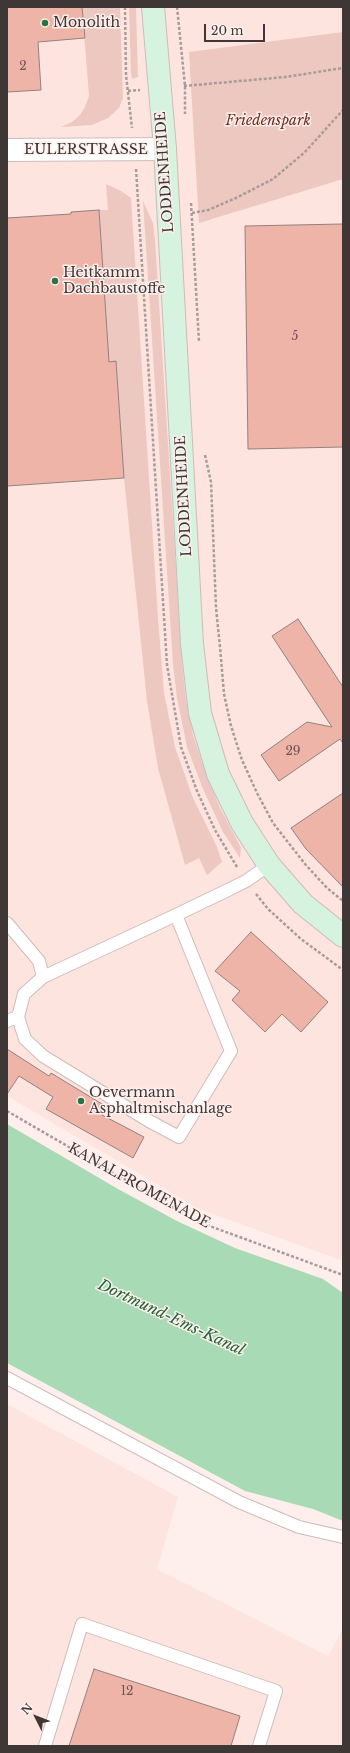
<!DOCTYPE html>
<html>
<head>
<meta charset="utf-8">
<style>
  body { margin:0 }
  #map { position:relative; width:350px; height:1753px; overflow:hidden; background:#feefec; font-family:"Libre Baskerville",serif }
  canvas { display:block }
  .frame { position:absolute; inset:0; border:8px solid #3e3736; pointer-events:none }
  .north { position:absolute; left:16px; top:1697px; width:40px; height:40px; -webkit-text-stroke:3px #feefec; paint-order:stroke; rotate:312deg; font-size:11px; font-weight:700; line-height:16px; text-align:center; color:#3e3736 }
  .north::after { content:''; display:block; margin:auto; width:14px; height:18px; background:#3e3736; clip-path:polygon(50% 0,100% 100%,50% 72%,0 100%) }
  .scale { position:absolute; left:204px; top:24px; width:61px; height:18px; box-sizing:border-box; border:2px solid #3e3736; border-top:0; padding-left:5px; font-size:12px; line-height:14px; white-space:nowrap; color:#3e3736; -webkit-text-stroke:3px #feefec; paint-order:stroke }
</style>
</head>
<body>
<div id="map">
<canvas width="350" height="1753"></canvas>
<div class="frame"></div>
<div class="north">N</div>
<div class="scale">20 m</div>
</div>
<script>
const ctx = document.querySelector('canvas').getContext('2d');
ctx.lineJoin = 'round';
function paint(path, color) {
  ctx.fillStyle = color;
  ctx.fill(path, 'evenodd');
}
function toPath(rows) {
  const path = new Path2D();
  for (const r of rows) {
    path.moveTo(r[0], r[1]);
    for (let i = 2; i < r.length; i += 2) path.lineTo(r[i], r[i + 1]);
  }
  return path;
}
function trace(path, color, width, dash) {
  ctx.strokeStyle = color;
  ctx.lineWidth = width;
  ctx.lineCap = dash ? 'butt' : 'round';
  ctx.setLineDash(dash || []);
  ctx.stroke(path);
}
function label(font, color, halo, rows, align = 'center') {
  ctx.font = font + ' "Libre Baskerville",serif';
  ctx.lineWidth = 3;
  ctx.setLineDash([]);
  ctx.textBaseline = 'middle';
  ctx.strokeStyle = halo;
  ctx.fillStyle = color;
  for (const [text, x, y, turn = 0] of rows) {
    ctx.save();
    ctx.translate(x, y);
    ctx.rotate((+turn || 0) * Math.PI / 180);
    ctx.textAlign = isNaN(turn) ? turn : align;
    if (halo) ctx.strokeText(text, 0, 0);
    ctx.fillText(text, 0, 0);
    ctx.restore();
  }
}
paint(toPath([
  [7,7,343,7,343,1261,199,1209,7,1096],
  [7,1404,178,1497,157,1569,328,1656,343,1628,343,1746,7,1746]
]), '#fee4de');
paint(toPath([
  [82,7,120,7,123,98,119,108,108,118,92,125,61,127,72,122,80,115,85,107,89,96],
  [129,7,136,7,138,77,132,79,131,73],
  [343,32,343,179,199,223,189,52],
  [106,184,121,191,131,198,158,618,164,693,175,747,193,798,217,847,222,862,207,875,199,858,185,865,158,768,147,701,124,478,116,361,109,362,108,353,99,210,108,210],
  [143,201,153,223,155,240,182,664,186,699,193,735,205,771,220,808,238,842,241,848,240,858,223,832,203,789,187,747,177,698,173,664]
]), '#edc8c0');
paint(toPath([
  [7,1124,118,1189,177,1221,235,1248,323,1279,343,1293,343,1521,313,1509,245,1491,7,1363]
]), '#a9dab6');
const building = toPath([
  [7,7,82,7,85,38,38,42,41,90,7,92,7,7],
  [99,210,109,362,116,361,124,478,7,486,7,218,71,214,71,212,99,210],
  [343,224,343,447,248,449,245,226,343,224],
  [298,619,343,687,343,743,340,739,279,781,261,755,307,722,332,727,272,636,298,619],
  [343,793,343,887,306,849,291,828,343,793],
  [251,932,328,1002,301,1032,282,1014,265,1032,232,1000,240,991,215,971,251,932],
  [7,1049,49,1076,51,1073,107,1107,102,1115,144,1137,133,1158,46,1109,53,1097,19,1076,7,1094,7,1049],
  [94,1669,240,1716,231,1746,69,1746,94,1669]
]);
paint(building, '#efb4a8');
trace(building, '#92827f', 1);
const lane = toPath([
  [176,915,231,1051,179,1137,149,1121,43,1056,25,1039,18,1017,24,994,43,977,176,915,228,890,246,881,269,865],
  [7,923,39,961,43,977],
  [7,1021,18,1017],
  [7,1378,239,1502,299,1527,343,1537],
  [45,1746,82,1624,276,1691,259,1746]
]);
const street = toPath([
  [7,150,165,149]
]);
const secondary = toPath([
  [153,7,165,149,192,644,200,713,218,774,242,823,269,865,303,904,343,936]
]);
trace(lane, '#cebcb9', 14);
trace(street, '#cebcb9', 24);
trace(secondary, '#cebcb9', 24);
trace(toPath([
  [125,7,126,75,132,128],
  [177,7,185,86,185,114],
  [184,86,285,77,343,68],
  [128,91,140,90],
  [136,169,167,665,181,747,197,791,215,830,237,867],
  [191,203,199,342],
  [192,213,208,210,236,198,273,179,305,152,343,110],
  [205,455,211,482,216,608,220,647,224,694,231,726,242,760,257,793,273,823,305,864,327,888,343,901],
  [256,894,268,909,301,939,343,970],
  [7,1111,196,1221,343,1275]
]), '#a79c9a', 2.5, [3, 2]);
trace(lane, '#fff', 12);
trace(street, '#fff', 22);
trace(secondary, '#d6f3df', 22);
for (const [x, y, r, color] of [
  [45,23,4,"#267444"],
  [55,281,4,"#267444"],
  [81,1101,4,"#267444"]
]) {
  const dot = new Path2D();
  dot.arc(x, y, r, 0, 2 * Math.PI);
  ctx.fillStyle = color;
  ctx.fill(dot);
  trace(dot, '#feefec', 1.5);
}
label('12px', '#6a5652', null, [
  ["2",23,67],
  ["5",295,337],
  ["29",293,752],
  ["12",127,1692]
]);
label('14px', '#3e3736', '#feefec', [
  ["Monolith",53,23],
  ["Heitkamm",63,273],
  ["Dachbaustoffe",63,289],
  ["Oevermann",89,1093],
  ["Asphaltmischanlage",89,1109]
], 'left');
label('italic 14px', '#712c20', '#feefec', [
  ["Friedenspark",268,121]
]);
label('14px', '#3e3736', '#feefec', [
  ["EULERSTRASSE",86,150],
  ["LODDENHEIDE",165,172,-94],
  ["LODDENHEIDE",184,496,-93],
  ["KANALPROMENADE",139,1186,29]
]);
label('italic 15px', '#1b6438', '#feefec', [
  ["Dortmund-Ems-Kanal",171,1318,25]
]);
</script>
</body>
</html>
